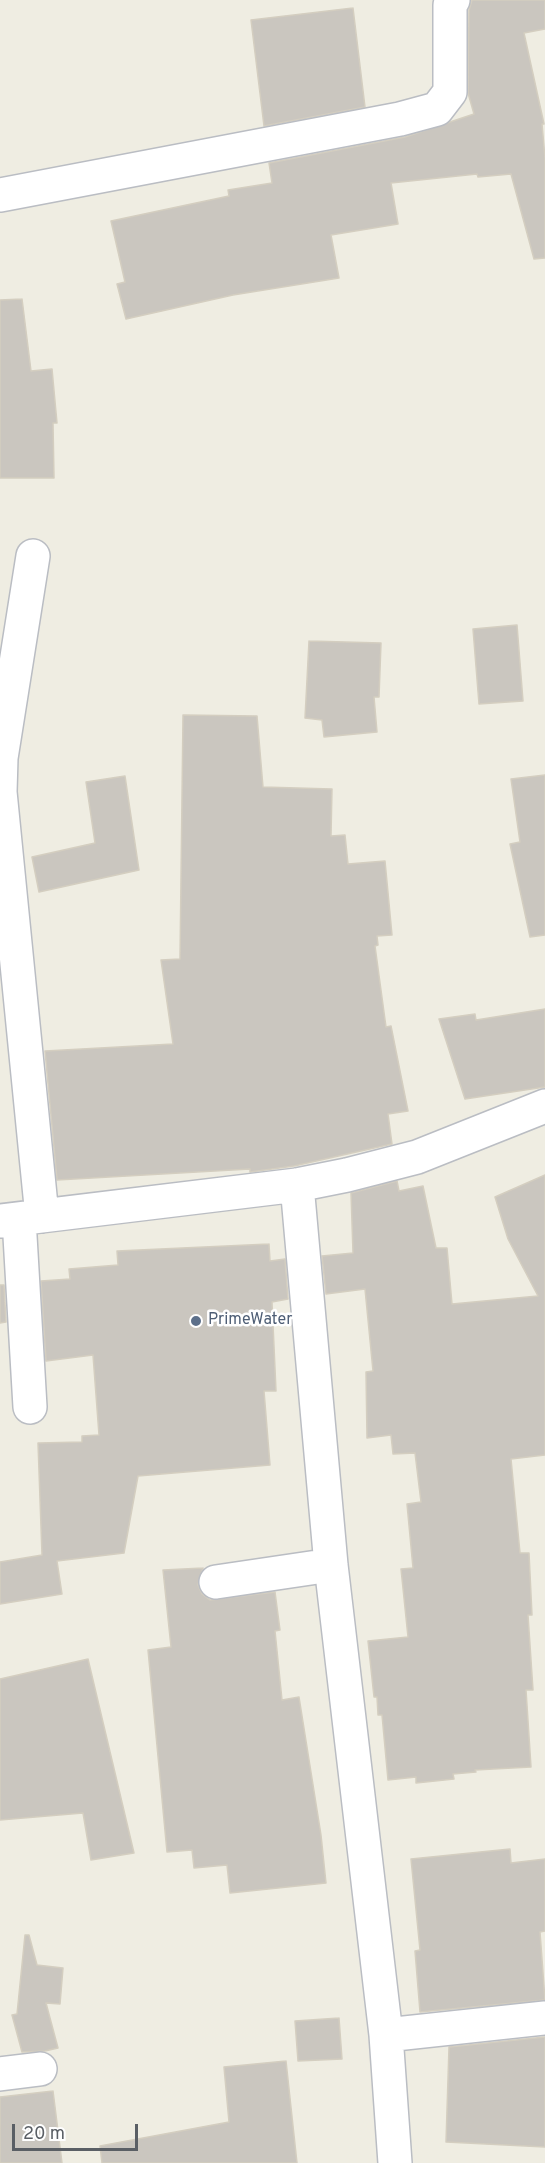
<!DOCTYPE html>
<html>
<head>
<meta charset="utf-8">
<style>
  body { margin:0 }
  #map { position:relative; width:545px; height:2163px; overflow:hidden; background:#efede2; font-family:Overpass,sans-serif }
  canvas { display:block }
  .scale { position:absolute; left:12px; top:2124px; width:126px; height:27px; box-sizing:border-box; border:3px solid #5a5f65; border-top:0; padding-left:8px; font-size:18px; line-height:21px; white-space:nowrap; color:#5a5f65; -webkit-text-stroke:4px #fff; paint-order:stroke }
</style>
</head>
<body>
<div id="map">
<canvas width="545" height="2163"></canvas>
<div class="scale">20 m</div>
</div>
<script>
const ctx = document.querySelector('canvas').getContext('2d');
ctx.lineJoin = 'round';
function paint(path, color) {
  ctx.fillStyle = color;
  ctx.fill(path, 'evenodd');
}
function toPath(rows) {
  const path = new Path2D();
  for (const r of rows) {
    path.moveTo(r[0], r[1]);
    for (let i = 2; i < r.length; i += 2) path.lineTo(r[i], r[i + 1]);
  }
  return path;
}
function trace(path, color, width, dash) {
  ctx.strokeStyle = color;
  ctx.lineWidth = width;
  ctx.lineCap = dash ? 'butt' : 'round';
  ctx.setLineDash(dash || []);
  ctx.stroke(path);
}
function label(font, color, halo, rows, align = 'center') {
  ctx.font = font + ' Overpass,sans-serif';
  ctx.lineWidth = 5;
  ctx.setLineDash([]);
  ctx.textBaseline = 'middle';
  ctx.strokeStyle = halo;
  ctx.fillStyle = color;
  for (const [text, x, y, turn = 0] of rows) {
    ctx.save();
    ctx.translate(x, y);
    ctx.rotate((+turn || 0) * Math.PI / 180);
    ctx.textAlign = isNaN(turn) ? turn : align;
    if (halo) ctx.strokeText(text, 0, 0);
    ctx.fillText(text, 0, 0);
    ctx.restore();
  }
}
const building = toPath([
  [472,0,545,0,545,29,524,33,544,124,542,124,545,158,545,258,534,259,511,174,478,177,477,174,391,183,398,224,331,235,339,278,233,295,126,319,117,284,125,282,111,221,229,196,228,190,272,183,269,163,405,137,474,114,468,93,469,10,472,0],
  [353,8,365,107,264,126,251,20,353,8],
  [22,299,31,371,52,369,57,423,53,423,54,478,0,478,0,300,22,299],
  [517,625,523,701,479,704,473,629,517,625],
  [309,641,381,643,379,697,374,697,377,732,324,737,322,720,305,718,309,641],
  [183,715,257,716,263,787,332,789,331,836,345,835,348,864,385,861,392,935,377,936,378,945,375,946,386,1027,391,1026,408,1111,388,1114,392,1144,294,1166,250,1172,250,1169,57,1180,45,1051,173,1044,161,960,180,959,183,715],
  [545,775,545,935,530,937,510,844,520,842,511,779,545,775],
  [125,776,139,870,39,892,32,857,95,843,86,782,125,776],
  [545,1009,545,1087,465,1099,439,1019,475,1014,476,1020,545,1009],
  [545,1175,545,1455,511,1459,520,1553,529,1553,532,1615,528,1615,533,1690,526,1690,531,1767,475,1770,476,1772,453,1774,454,1779,416,1783,416,1777,388,1780,382,1715,378,1715,377,1697,374,1697,368,1641,408,1637,401,1569,413,1568,407,1504,421,1502,415,1453,393,1454,391,1435,367,1438,366,1372,373,1371,365,1289,326,1294,322,1256,353,1253,351,1193,397,1181,399,1191,423,1186,436,1248,447,1248,452,1304,538,1296,508,1239,495,1197,545,1175],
  [269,1244,270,1261,285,1259,288,1299,272,1302,276,1391,264,1391,270,1465,138,1476,124,1553,57,1561,62,1594,0,1604,0,1562,42,1555,38,1443,82,1442,82,1436,99,1435,93,1355,46,1361,41,1281,70,1279,69,1269,118,1265,117,1251,269,1244],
  [0,1285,4,1285,6,1322,0,1323,0,1285],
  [203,1568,198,1585,202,1594,210,1600,275,1592,280,1630,275,1631,282,1700,299,1697,321,1835,326,1883,230,1893,227,1865,194,1868,192,1850,167,1852,148,1650,171,1647,163,1570,203,1568],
  [88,1659,134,1853,91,1860,83,1813,0,1820,0,1679,88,1659],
  [510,1849,511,1863,545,1859,545,1931,540,1932,545,2000,420,2012,415,1951,420,1950,411,1859,510,1849],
  [25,1935,29,1935,37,1965,63,1968,60,2004,46,2003,58,2048,45,2051,22,2052,12,2015,17,2014,25,1935],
  [339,2018,342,2059,298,2061,295,2021,339,2018],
  [545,2037,545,2147,446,2142,449,2047,545,2037],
  [286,2061,297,2163,102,2163,100,2146,229,2122,224,2067,286,2061],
  [53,2091,62,2163,0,2163,0,2097,53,2091]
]);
paint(building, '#cac6bf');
trace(building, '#d4cec0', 1.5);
const minor = toPath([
  [0,195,400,119,437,109,450,92,450,5,453,0],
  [33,556,1,758,0,792,42,1216],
  [297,1185,331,1565,386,2035,395,2163],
  [19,1219,30,1407],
  [0,1221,297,1185,347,1175,417,1157,545,1106],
  [216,1582,331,1565],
  [386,2035,545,2018],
  [0,2074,40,2069]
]);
trace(minor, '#babdc3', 36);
trace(minor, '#fff', 33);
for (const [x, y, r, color] of [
  [196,1321,6,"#5c6f8a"]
]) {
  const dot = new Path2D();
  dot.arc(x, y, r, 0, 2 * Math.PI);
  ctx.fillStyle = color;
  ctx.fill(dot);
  trace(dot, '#fff', 2);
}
label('16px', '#4e5e75', '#fff', [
  ["PrimeWater",208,1321]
], 'left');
</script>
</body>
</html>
